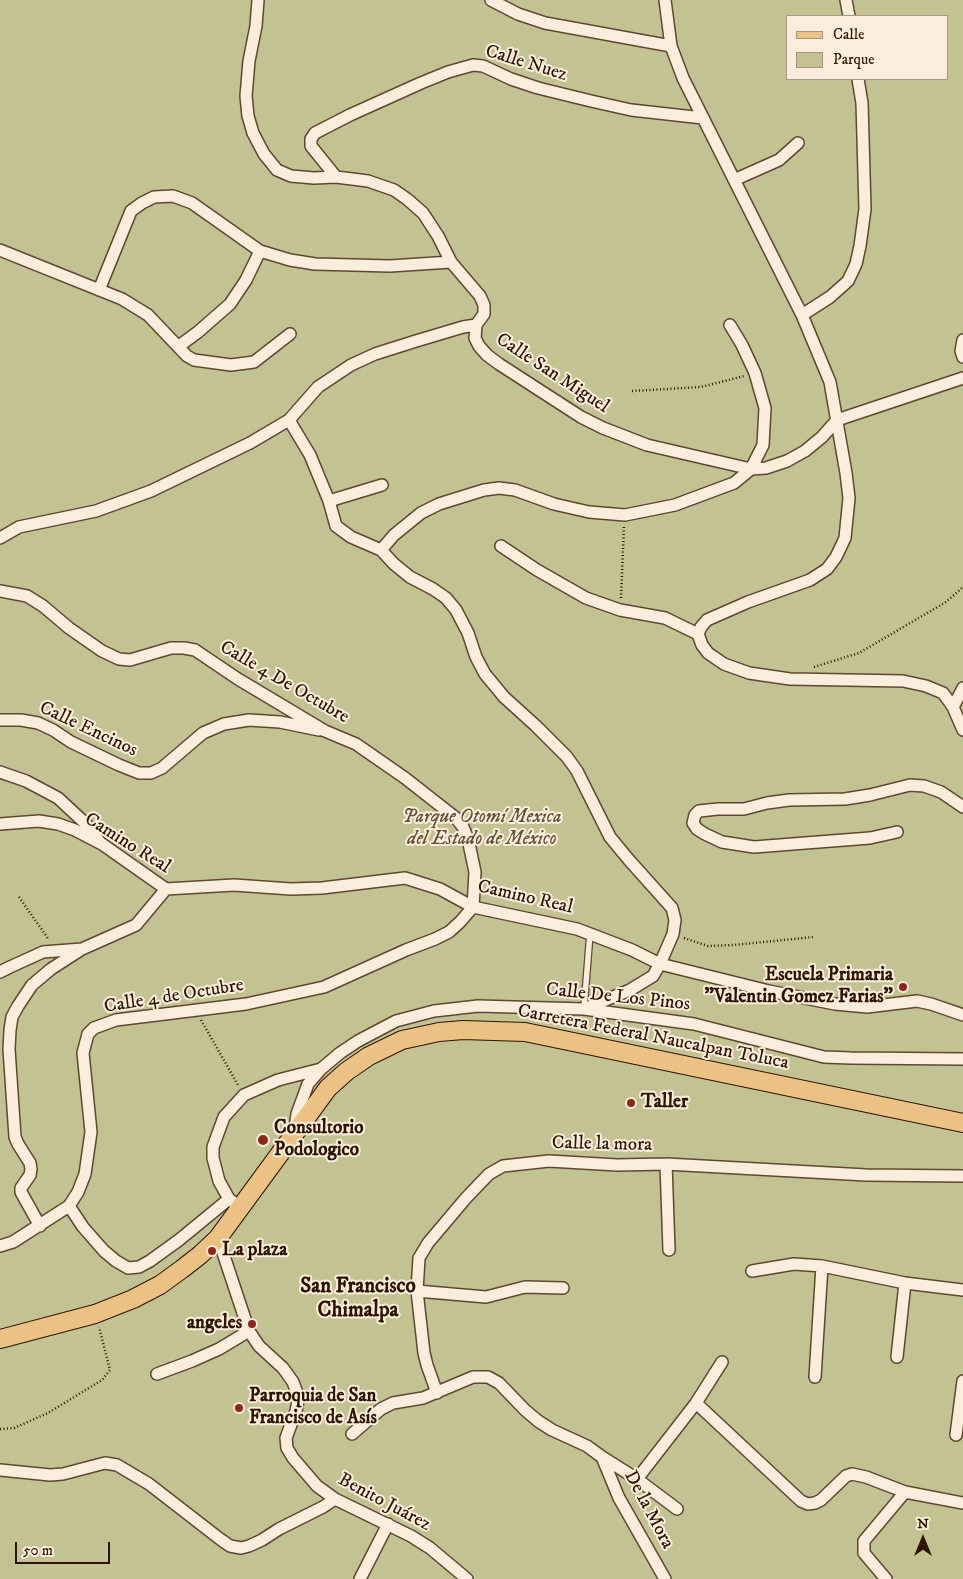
<!DOCTYPE html>
<html>
<head>
<meta charset="utf-8">
<style>
  body { margin:0 }
  #map { position:relative; width:963px; height:1579px; overflow:hidden; background:#f7e3c7; font-family:"IM FELL DW Pica",serif }
  canvas { display:block }
  .legend { position:absolute; left:786px; top:15px; width:162px; height:65px; box-sizing:border-box; background:#faeddb; border:1px solid #a89683; margin:0; padding:6px 9px; list-style:none; font-size:15px; color:#2d1300 }
  .legend li { display:flex; align-items:center; gap:10px; height:25px }
  .legend b { width:25px; border:1px solid #a89683 }
  .north { position:absolute; left:898px; top:1514px; width:50px; height:50px; -webkit-text-stroke:4px #faeddb; paint-order:stroke; rotate:0deg; font-size:14px; font-weight:700; line-height:20px; text-align:center; color:#2d1300 }
  .north::after { content:''; display:block; margin:auto; width:18px; height:22px; background:#2d1300; clip-path:polygon(50% 0,100% 100%,50% 72%,0 100%) }
  .scale { position:absolute; left:15px; top:1542px; width:95px; height:22px; box-sizing:border-box; border:2px solid #2d1300; border-top:0; padding-left:6px; font-size:15px; line-height:18px; white-space:nowrap; color:#2d1300; -webkit-text-stroke:4px #faeddb; paint-order:stroke }
</style>
</head>
<body>
<div id="map">
<canvas width="963" height="1579"></canvas>
<ul class="legend">
<li><b style="height:6px;background:#ecc284"></b>Calle</li>
<li><b style="height:14px;background:#c2c292"></b>Parque</li>
</ul>
<div class="north">N</div>
<div class="scale">50 m</div>
</div>
<script>
const ctx = document.querySelector('canvas').getContext('2d');
ctx.lineJoin = 'round';
function paint(path, color) {
  ctx.fillStyle = color;
  ctx.fill(path, 'evenodd');
}
function toPath(rows) {
  const path = new Path2D();
  for (const r of rows) {
    path.moveTo(r[0], r[1]);
    for (let i = 2; i < r.length; i += 2) path.lineTo(r[i], r[i + 1]);
  }
  return path;
}
function trace(path, color, width, dash) {
  ctx.strokeStyle = color;
  ctx.lineWidth = width;
  ctx.lineCap = dash ? 'butt' : 'round';
  ctx.setLineDash(dash || []);
  ctx.stroke(path);
}
function label(font, color, halo, rows, align = 'center') {
  ctx.font = font + ' "IM FELL DW Pica",serif';
  ctx.lineWidth = 4;
  ctx.setLineDash([]);
  ctx.textBaseline = 'middle';
  ctx.strokeStyle = halo;
  ctx.fillStyle = color;
  for (const [text, x, y, turn = 0] of rows) {
    ctx.save();
    ctx.translate(x, y);
    ctx.rotate((+turn || 0) * Math.PI / 180);
    ctx.textAlign = isNaN(turn) ? turn : align;
    if (halo) ctx.strokeText(text, 0, 0);
    ctx.fillText(text, 0, 0);
    ctx.restore();
  }
}
paint(toPath([
  [0,0,963,0,963,1579,0,1579],
  [787,16,947,16,947,79,787,79]
]), '#c2c292');
const lane = toPath([
  [584,1008,590,933]
]);
const street = toPath([
  [258,0,256,26,249,61,246,96,248,116,253,133,264,154,277,170,291,176,314,178,336,177,368,181,394,190,407,199,423,213,438,236,451,262,480,296,484,305,484,314,476,325,475,338,479,346,487,355,499,364,581,417,603,428,647,445,751,469,766,468,787,461,805,451,822,437,837,420,963,378],
  [491,0,518,14,545,23,671,46],
  [665,0,671,46,683,78,802,315,830,382,846,473,849,498,845,538,836,557,827,569,810,580,748,602,707,620,701,627,698,634],
  [846,0,849,16],
  [336,177,311,146,311,139,315,133,350,115,421,83,448,72,473,65,483,66,511,79,538,88,591,101,631,110,703,118],
  [734,180,779,160,798,143],
  [0,250,122,299,148,315,187,356,194,360,231,365,254,362,290,334],
  [99,290,131,211,142,203,154,197,173,196,192,203,260,251,290,260,315,264,390,266,451,262],
  [802,315,830,297,848,281,856,264,860,246,865,209,862,103,858,79],
  [963,340,961,351,963,357],
  [179,346,198,332,230,304,246,280,260,251],
  [289,420,310,455,329,501,336,526,351,537,381,550,394,564,410,577,433,589,446,598,456,610,468,633,476,657,485,674,504,697,536,726,567,757,577,771,610,837,629,860,672,908,675,920,673,934,660,964,653,976,630,990,584,1009],
  [329,501,382,485],
  [0,538,19,527,96,511,151,491,250,443,289,420,318,387,351,365,375,354,416,341,463,327,476,325],
  [501,546,537,570,586,598,620,610,665,618,698,634],
  [381,550,394,535,421,513,439,504,484,490,499,488,515,490,554,504,589,512,625,515,675,505,734,483,751,469,763,445,765,408,755,373,742,345,730,325],
  [0,591,27,596,43,606,69,628,102,651,119,659,130,660,171,648,184,648,195,650,238,679,325,731,356,744,405,778,456,818,463,827,468,839,475,872,473,907,460,922,449,932,435,939,406,950,324,987,246,1004,116,1020,94,1028,88,1034,83,1053,91,1132,85,1174,78,1192,69,1206,13,1242,0,1246],
  [698,634,702,645,708,653,724,664,749,673,790,679,903,681,926,686,943,693,953,707,963,730],
  [953,707,963,688],
  [0,720,21,720,38,723,53,730,71,742,119,765,139,773,151,773,162,768,203,733,224,724,249,720,280,722,319,730],
  [0,772,26,781,58,798,86,824,99,841],
  [0,824,39,821,58,824,75,830,102,844,166,889,234,885,291,889,322,888,405,878,440,889,473,907,577,929,632,950,660,964,769,991,835,1004,867,1007,917,1001,931,1004,963,1015],
  [897,832,870,838,754,847,722,842,705,834,697,829,693,823,695,815,699,811,718,809,744,809,767,803,789,800,845,799,870,795,910,785,924,786,941,792,963,807],
  [0,972,10,967,43,952,82,949,136,925,166,889],
  [295,1129,297,1114,308,1084,321,1069,340,1053,358,1041,396,1021,434,1011,478,1006,584,1009,694,1024,824,1057,851,1058,963,1059],
  [666,1164,669,1250],
  [69,1206,83,1227,104,1251,116,1261,128,1268,139,1267,150,1261,179,1240,229,1199],
  [240,1207,229,1199,219,1181,213,1158,213,1147,224,1117,244,1095,278,1080,321,1069],
  [40,1226,21,1192,21,1188,30,1175,31,1169,30,1163,18,1144,15,1137,9,1049,10,1030,12,1017,18,1006,32,985,51,969,82,949],
  [218,1238,249,1331,259,1346,283,1368,293,1382,297,1393,298,1401,296,1411,286,1438,287,1448,293,1458,317,1486,335,1499,411,1536,430,1548,467,1579],
  [752,1271,794,1264,822,1266,905,1283,963,1290],
  [417,1291,486,1297,525,1287,563,1288],
  [897,1357,905,1283],
  [157,1374,192,1361,219,1349,249,1331],
  [815,1377,822,1266],
  [437,1393,427,1365,424,1353,417,1291,419,1258,428,1243,466,1198,489,1174,503,1166,549,1161,617,1165,666,1164,866,1175,963,1176],
  [696,1403,801,1501,808,1504,815,1503,821,1500,846,1476,852,1474,866,1477,905,1492,963,1503],
  [352,1434,381,1409,393,1403,423,1398,473,1377,488,1377,499,1383,525,1410,538,1421,552,1430,587,1446,602,1457,637,1479,677,1509],
  [956,1435,963,1381],
  [602,1457,619,1498,665,1579],
  [0,1470,50,1475,63,1474,105,1463,117,1465,149,1484,220,1539,230,1546,241,1548,249,1546,262,1540,279,1529,323,1507,335,1499],
  [637,1479,696,1403,722,1362],
  [360,1579,388,1524],
  [886,1579,864,1553,864,1541,905,1492]
]);
const primary = toPath([
  [0,1339,95,1314,133,1299,160,1285,182,1269,200,1255,218,1238,328,1088,347,1071,369,1056,402,1040,439,1032,463,1030,525,1032,963,1123]
]);
trace(lane, '#604732', 8);
trace(street, '#604732', 14);
trace(primary, '#2d1300', 20);
trace(toPath([
  [632,391,701,387,744,376],
  [621,598,624,526],
  [814,667,859,653,946,602,963,587],
  [19,897,49,940],
  [684,938,708,946,734,945,813,937],
  [201,1020,238,1085],
  [0,1429,14,1428,48,1413,102,1380,110,1370,99,1327]
]), '#2d1300', 2.5, [1, 2.5]);
trace(lane, '#faeddb', 5.5);
trace(street, '#faeddb', 11);
trace(primary, '#ecc284', 18);
for (const [x, y, r, color] of [
  [903,987,5,"#8f2418"],
  [631,1103,5,"#8f2418"],
  [263,1140,6,"#8f2418"],
  [212,1251,5,"#8f2418"],
  [252,1324,5,"#8f2418"],
  [239,1408,5,"#8f2418"]
]) {
  const dot = new Path2D();
  dot.arc(x, y, r, 0, 2 * Math.PI);
  ctx.fillStyle = color;
  ctx.fill(dot);
  trace(dot, '#faeddb', 2);
}
label('19px', '#2d1300', '#faeddb', [
  ["Calle Nuez",526,64,17],
  ["Calle San Miguel",552,374,33],
  ["Calle 4 De Octubre",284,683,30],
  ["Calle Encinos",88,730,25],
  ["Camino Real",127,844,32],
  ["Camino Real",525,898,13],
  ["Calle 4 de Octubre",174,997,-9],
  ["Calle De Los Pinos",618,998,6],
  ["Carretera Federal Naucalpan Toluca",653,1038,11],
  ["Calle la mora",602,1145,1],
  ["Benito Juárez",384,1503,28],
  ["De la Mora",648,1510,62]
]);
label('italic 19px', '#615033', '#faeddb', [
  ["Parque Otomí Mexica",482,818],
  ["del Estado de México",482,840]
]);
label('bold 19px', '#2d1300', '#faeddb', [
  ["Escuela Primaria",893,976,"right"],
  ["\"Valentin Gomez Farias\"",893,998,"right"],
  ["Taller",641,1103],
  ["Consultorio",274,1129],
  ["Podologico",274,1151],
  ["La plaza",222,1251],
  ["angeles",242,1324,"right"],
  ["Parroquia de San",249,1397],
  ["Francisco de Asís",249,1419]
], 'left');
label('bold 21px', '#2d1300', '#faeddb', [
  ["San Francisco",358,1288],
  ["Chimalpa",358,1312]
]);
</script>
</body>
</html>
